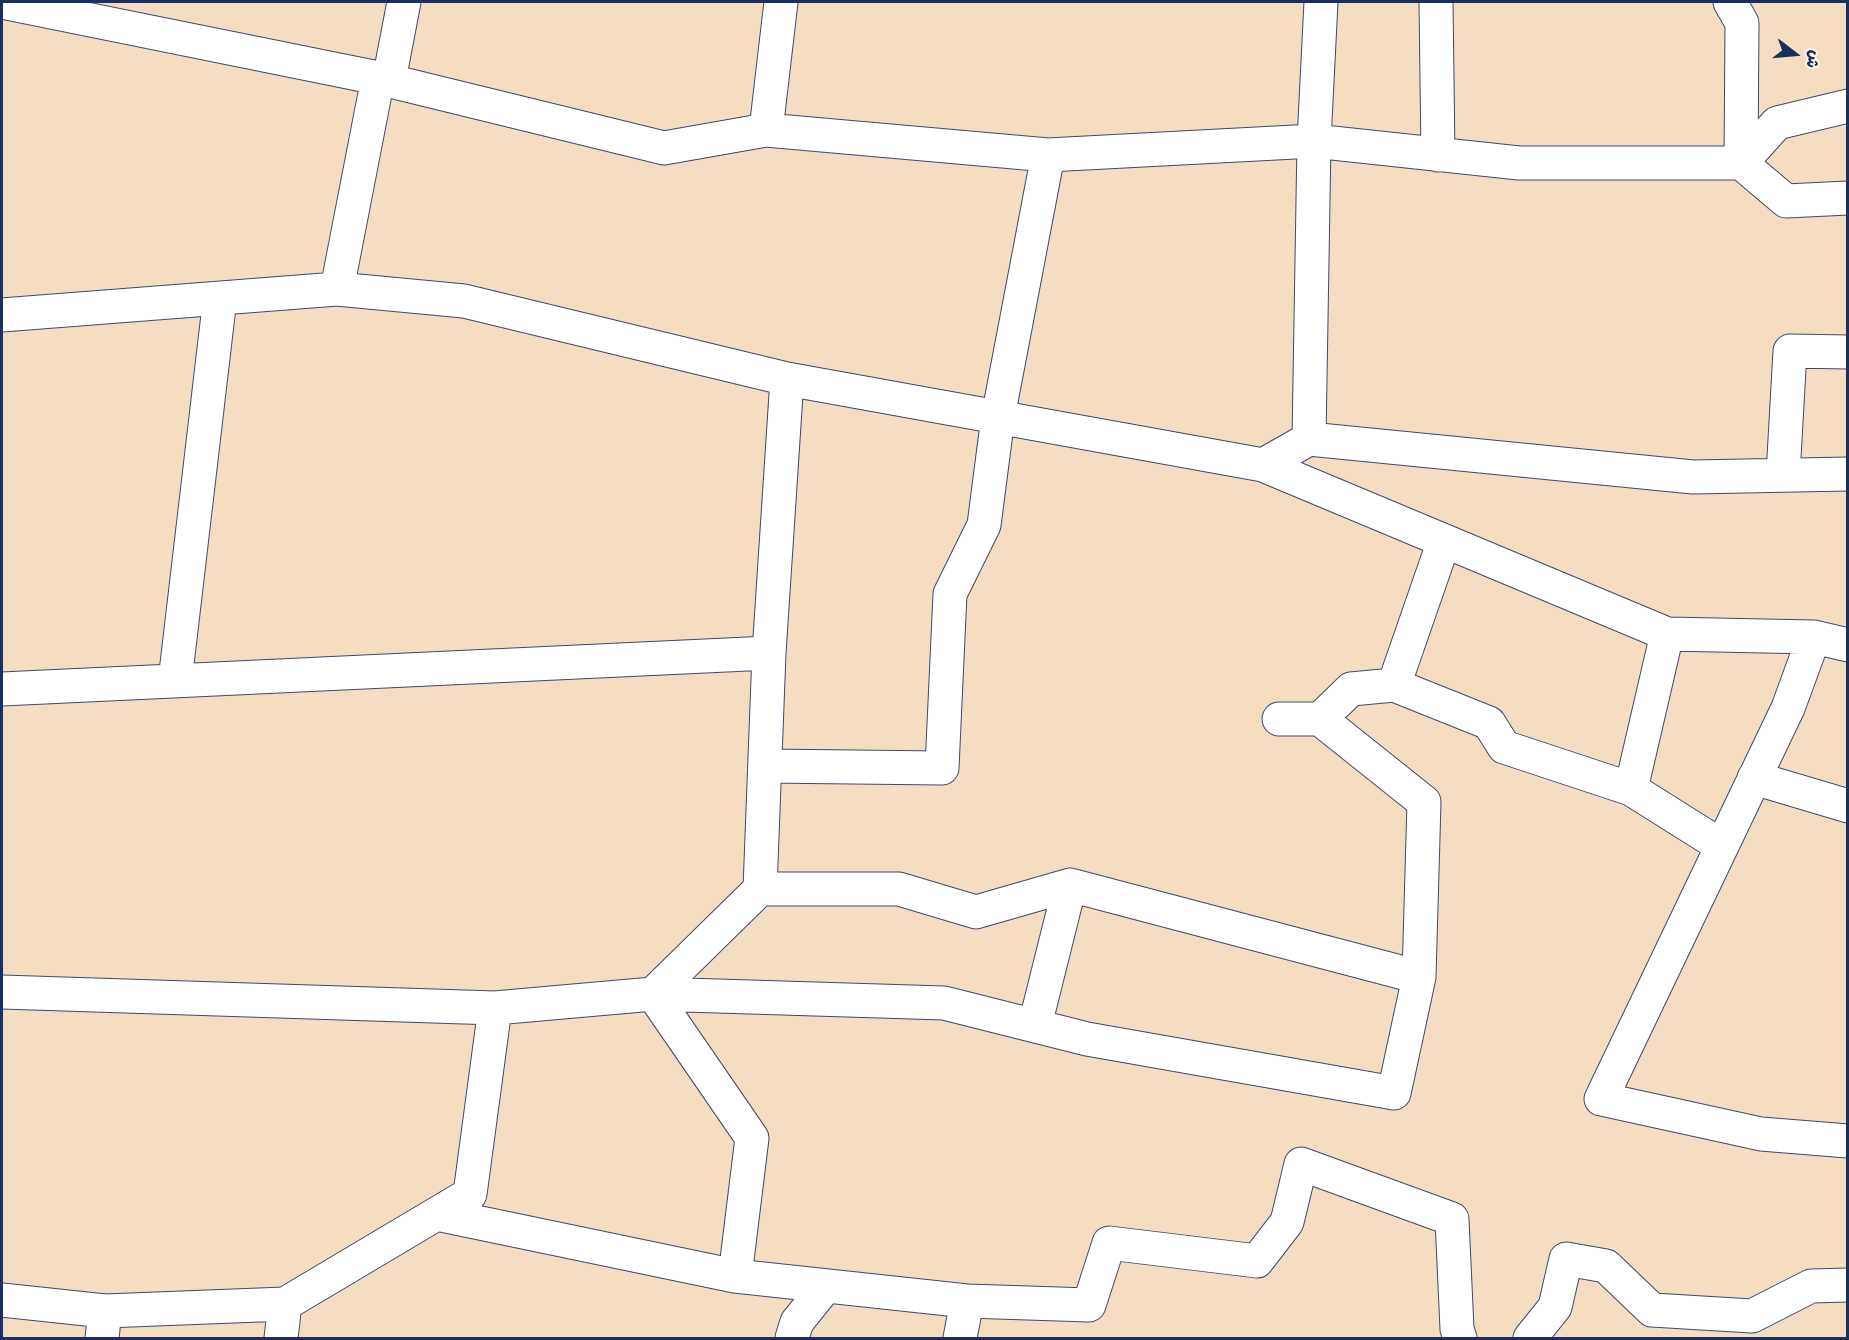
<!DOCTYPE html>
<html>
<head>
<meta charset="utf-8">
<style>
  body { margin:0 }
  #map { position:relative; width:1849px; height:1340px; overflow:hidden; background:#f5ddc1; font-family:Mynerve,"Playpen Sans Arabic",sans-serif }
  canvas { display:block }
  .frame { position:absolute; inset:0; border:3px solid #1b2f5e; pointer-events:none }
  .north { position:absolute; left:1765px; top:24px; width:60px; height:60px; -webkit-text-stroke:4px #fcf5e5; paint-order:stroke; rotate:106deg; font-size:16px; font-weight:700; line-height:24px; text-align:center; color:#1b2f5e }
  .north::after { content:''; display:block; margin:auto; width:21px; height:27px; background:#1b2f5e; clip-path:polygon(50% 0,100% 100%,50% 72%,0 100%) }
</style>
</head>
<body>
<div id="map">
<canvas width="1849" height="1340"></canvas>
<div class="frame"></div>
<div class="north">ش</div>
</div>
<script>
const ctx = document.querySelector('canvas').getContext('2d');
ctx.lineJoin = 'round';
function toPath(rows) {
  const path = new Path2D();
  for (const r of rows) {
    path.moveTo(r[0], r[1]);
    for (let i = 2; i < r.length; i += 2) path.lineTo(r[i], r[i + 1]);
  }
  return path;
}
function trace(path, color, width, dash) {
  ctx.strokeStyle = color;
  ctx.lineWidth = width;
  ctx.lineCap = dash ? 'butt' : 'round';
  ctx.setLineDash(dash || []);
  ctx.stroke(path);
}
const minor = toPath([
  [2,2,378,78,664,148,766,130,1048,155,1314,141,1519,163,1741,163,1777,123,1848,106],
  [1436,2,1438,155],
  [1730,2,1742,23,1741,163,1786,201,1848,198],
  [389,80,404,2],
  [766,130,781,2],
  [2,315,337,289],
  [787,379,1263,465,1667,634,1814,637,1848,645],
  [1309,439,1314,141,1321,2],
  [1263,465,1309,439,1693,477,1848,474],
  [1783,475,1790,351,1848,352],
  [1444,541,1394,685,1489,723,1504,747,1631,789],
  [1667,634,1631,789,1720,845],
  [1814,637,1788,708,1601,1099,1761,1134,1848,1141],
  [175,681,220,298],
  [2,689,769,653,787,379,464,301,337,289,378,78],
  [1279,719,1320,719,1351,689,1394,685],
  [765,766,942,768,950,594,984,525,998,417,1048,155],
  [1754,778,1848,806],
  [760,889,899,889,976,912,1070,885,1419,977],
  [2,992,495,1008,653,994,760,889,769,653],
  [653,994,944,1003,1087,1039,1394,1093,1419,977,1424,802,1320,719],
  [653,994,752,1138,735,1276],
  [1035,1025,1070,885],
  [437,1214,735,1276,967,1301,960,1338],
  [2,1300,105,1311,285,1304,470,1194,495,1008],
  [967,1301,1089,1305,1109,1243,1257,1261,1287,1222,1301,1164,1452,1219,1457,1329,1460,1338],
  [102,1338,105,1311],
  [281,1338,285,1304],
  [792,1338,797,1322,826,1286],
  [1530,1338,1555,1307,1566,1259,1606,1266,1652,1310,1752,1316,1811,1286,1848,1285]
]);
trace(minor, '#3c496d', 35);
trace(minor, '#fff', 33);
</script>
</body>
</html>
